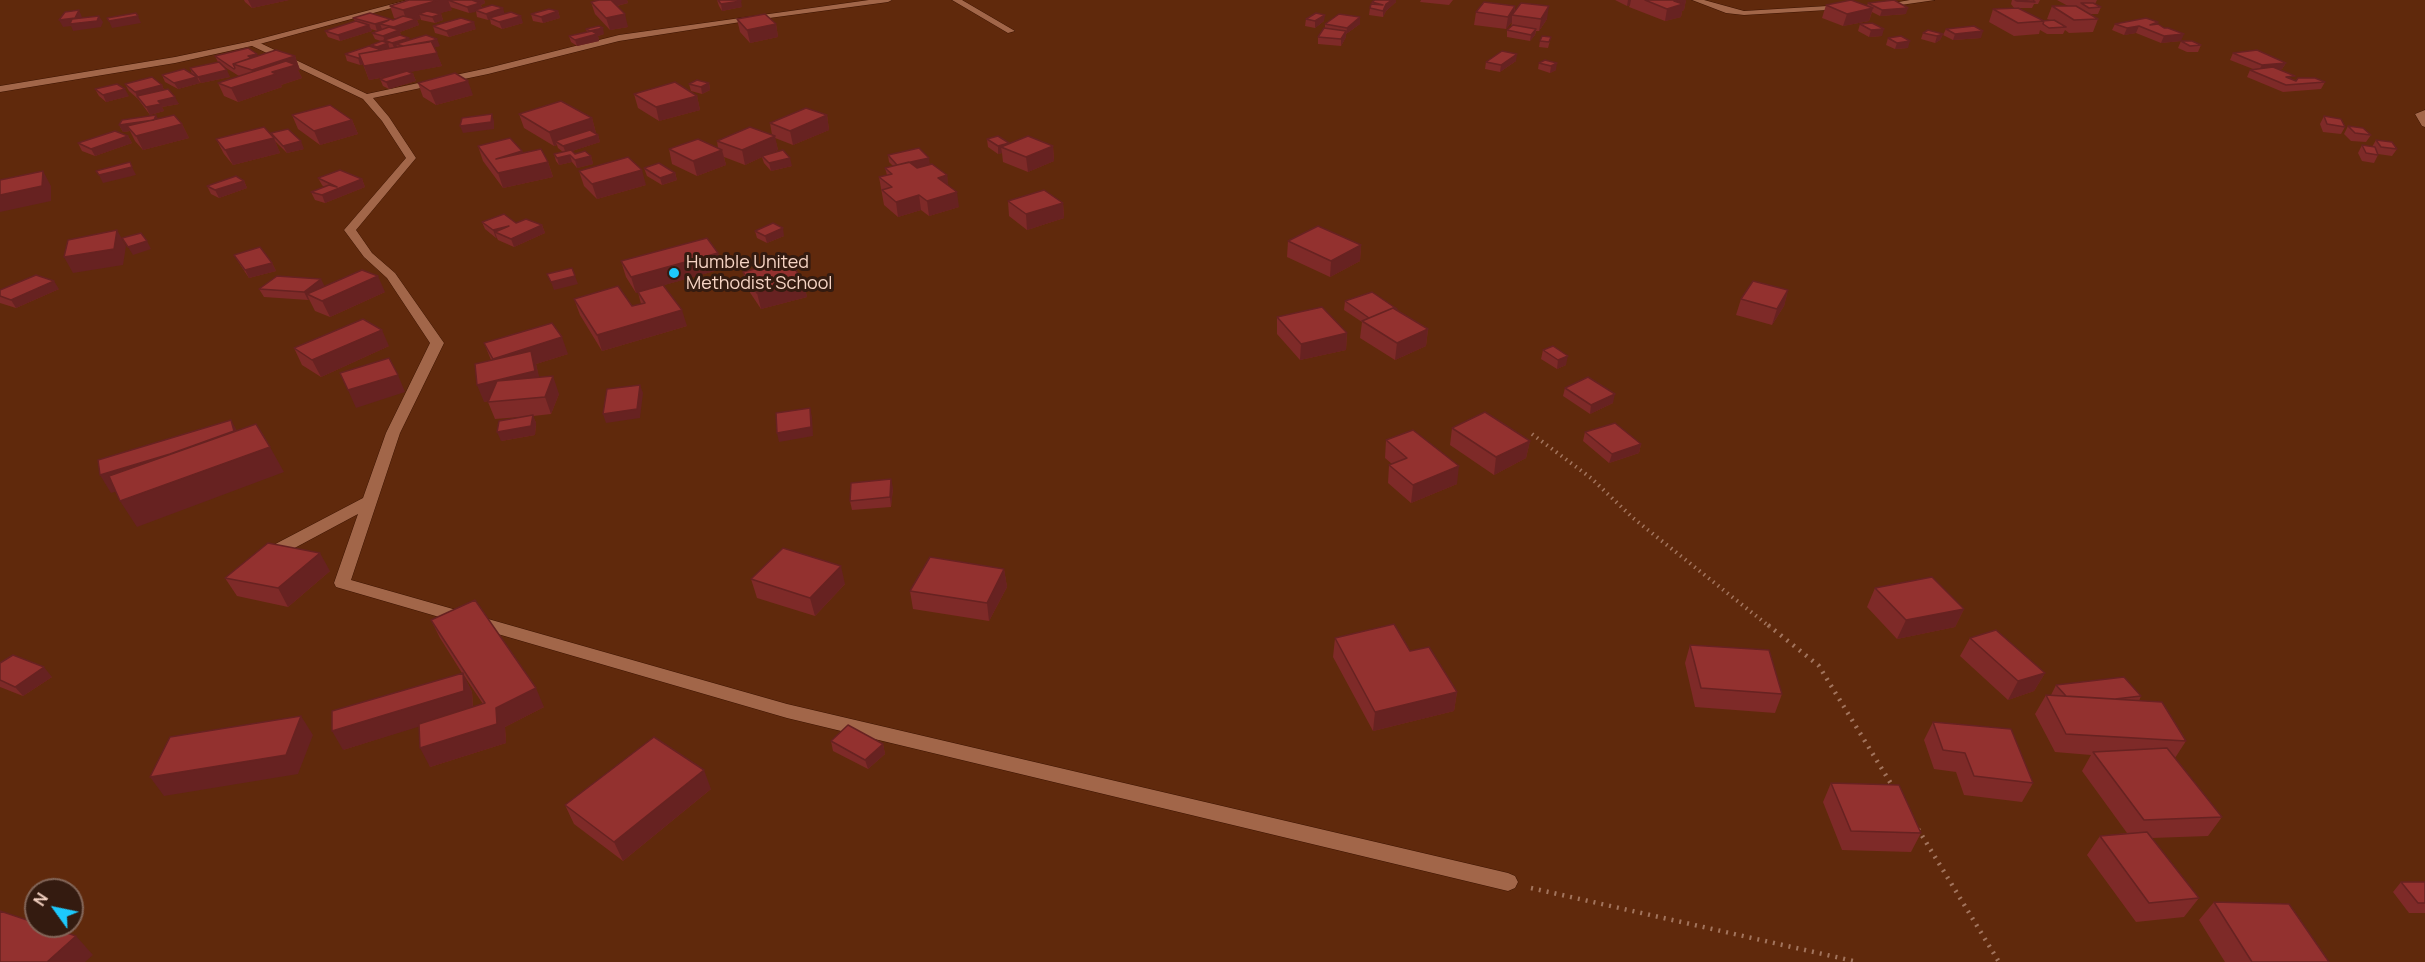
<!DOCTYPE html>
<html>
<head>
<meta charset="utf-8">
<style>
  body { margin:0 }
  #map { position:relative; width:2425px; height:962px; overflow:hidden; background:#60290c; font-family:Manrope,sans-serif }
  canvas { display:block }
  .north { position:absolute; left:24px; top:878px; width:60px; height:60px; box-sizing:border-box; background:#341b10; border:2px solid #826558; border-radius:50%; rotate:303deg; font-size:16px; font-weight:700; line-height:24px; text-align:center; color:#f6d4c4 }
  .north::after { content:''; display:block; margin:auto; width:21px; height:27px; background:#1dc9fc; clip-path:polygon(50% 0,100% 100%,50% 72%,0 100%) }
</style>
</head>
<body>
<div id="map">
<canvas width="2425" height="962"></canvas>
<div class="north">N</div>
</div>
<script>
const ctx = document.querySelector('canvas').getContext('2d');
ctx.lineJoin = 'round';
function toPath(rows) {
  const path = new Path2D();
  for (const r of rows) {
    path.moveTo(r[0], r[1]);
    for (let i = 2; i < r.length; i += 2) path.lineTo(r[i], r[i + 1]);
  }
  return path;
}
function trace(path, color, width, dash) {
  ctx.strokeStyle = color;
  ctx.lineWidth = width;
  ctx.lineCap = dash ? 'butt' : 'round';
  ctx.setLineDash(dash || []);
  ctx.stroke(path);
}
function paint(path, color) {
  ctx.fillStyle = color;
  ctx.fill(path, 'evenodd');
}
function label(font, color, halo, rows, align = 'center') {
  ctx.font = font + ' Manrope,sans-serif';
  ctx.lineWidth = 6;
  ctx.setLineDash([]);
  ctx.textBaseline = 'middle';
  ctx.strokeStyle = halo;
  ctx.fillStyle = color;
  for (const [text, x, y, turn = 0] of rows) {
    ctx.save();
    ctx.translate(x, y);
    ctx.rotate((+turn || 0) * Math.PI / 180);
    ctx.textAlign = isNaN(turn) ? turn : align;
    if (halo) ctx.strokeText(text, 0, 0);
    ctx.fillText(text, 0, 0);
    ctx.restore();
  }
}
const minor = toPath([
  [869,0,892,0,888,2,747,21,619,41,488,74,373,98,389,117,416,158,356,230,372,253,395,273,444,343,400,433,351,580,787,704,1508,873,1515,876,1518,882,1515,888,1508,891,787,718,336,587,334,583,358,514,274,559,262,559,260,555,262,551,363,498,386,433,430,343,387,278,364,257,344,230,406,158,382,121,363,99,250,45,250,41,256,41,367,94,488,68,619,35,869,0],
  [952,0,962,0,1015,31,1008,33,952,0],
  [1692,0,1704,0,1744,11,1844,5,1848,7,1844,9,1744,15,1726,13,1692,0],
  [1910,0,1935,0,1880,8,1876,6,1910,0],
  [2425,110,2425,127,2422,126,2415,114,2425,110]
]);
const tertiary = toPath([
  [408,0,421,0,256,45,175,63,0,92,0,86,175,57,252,41,408,0]
]);
trace(minor, '#3d1401', 1);
trace(tertiary, '#3d1401', 1);
trace(toPath([
  [1532,434,1591,478,1633,518,1770,627]
]), '#a2745d', 4, [1.5, 4.5]);
trace(toPath([
  [1768,625,1819,666,1893,787],
  [1918,829,1999,962],
  [1531,888,1858,962]
]), '#a2745d', 4.5, [2, 6]);
paint(minor, '#a26649');
paint(tertiary, '#a26649');
paint(toPath([
  [244,0,289,0,252,8,245,2],
  [409,0,484,0,485,3,481,5,482,8,504,14,523,23,502,29,491,24,490,19,488,20,477,17,476,11,469,13,450,7,452,10,440,13,441,14,443,20,435,23,421,20,421,19,417,20,419,25,400,32,401,35,410,40,440,46,434,47,442,66,409,72,413,74,416,81,389,89,383,86,380,79,396,75,369,80,363,64,360,65,347,61,345,54,372,47,371,45,384,42,375,39,372,33,377,31,371,29,372,31,340,41,328,37,325,31,355,21,353,18,393,20,396,19,394,18,390,6],
  [594,0,627,0,628,3,617,6,628,27,610,30,595,14,591,2,596,1],
  [717,0,742,7,722,11,719,6],
  [1375,0,1396,0,1396,2,1386,11,1383,17,1369,15,1370,8,1372,2],
  [1421,0,1453,0,1449,5,1420,2],
  [1615,0,1686,0,1684,10,1682,11,1681,17,1665,21,1629,7,1630,5,1627,6],
  [2012,0,2040,0,2038,4,2034,4,2032,8,2018,8,2042,21,2050,20,2047,19,2052,6,2068,6,2057,0,2097,0,2095,4,2101,7,2098,14,2089,14,2098,19,2093,32,2069,33,2065,30,2063,34,2047,34,2040,30,2039,34,2014,36,1989,22,1993,9,2014,8,2011,4],
  [1868,3,1906,14,1880,16,1872,12,1869,21,1843,26,1822,18,1826,5,1867,6],
  [1515,6,1515,12,1547,19,1539,31,1536,31,1535,35,1530,41,1507,37,1507,30,1511,27,1512,22,1506,29,1474,25,1476,12],
  [558,11,560,18,543,23,533,21,531,14],
  [1360,17,1360,24,1346,34,1346,37,1341,46,1318,44,1318,37,1325,28,1325,24],
  [737,19,776,24,778,37,750,43,740,32],
  [1306,19,1324,21,1315,28,1305,26],
  [1860,24,1882,36,1869,37,1858,31],
  [2115,24,2157,24,2181,41,2161,43,2136,33,2124,35,2112,30],
  [433,26,476,29,449,37,435,33],
  [586,29,604,34,598,36,599,41,577,46,571,42,569,36,587,32],
  [1946,29,1981,38,1953,40,1943,35],
  [1923,33,1943,34,1940,40,1935,43,1921,39],
  [1551,37,1548,48,1539,47,1540,41],
  [1888,38,1908,48,1895,49,1886,45],
  [2181,41,2201,45,2198,52,2187,52,2178,48],
  [2233,53,2286,63,2282,69,2280,70,2293,80,2296,81,2325,82,2321,89,2283,92,2247,77,2250,70,2253,69,2230,60],
  [215,56,295,56,300,70,298,70,302,78,281,85,282,87,238,102,224,96,218,83,239,76,223,66,230,77,201,83,199,81,200,83,178,89,165,82,162,75,192,74,190,68,218,62],
  [1545,60,1556,70,1550,73,1538,69,1539,63],
  [1516,61,1500,72,1485,69,1486,62],
  [418,83,473,95,436,105,423,97],
  [709,83,710,90,702,94,691,91,689,84],
  [125,84,162,85,164,90,179,104,162,107,164,111,150,115,138,99,129,91],
  [95,89,129,96,106,102,99,96],
  [634,94,697,96,700,110,659,121,638,108],
  [519,114,592,118,596,133,595,133,598,135,600,142,572,151,575,154,591,156,593,164,577,168,572,162,559,165,556,161,554,154,563,152,558,148,557,145,554,146,524,128],
  [292,115,352,120,358,134,320,145,298,129],
  [827,115,829,130,793,145,775,138,778,150,772,153,792,166,771,171,764,163,762,157,745,165,724,157,726,165,697,176,672,164,669,149,718,148,717,141,772,135,770,123],
  [2324,116,2345,127,2341,134,2323,132,2320,124],
  [158,119,182,124,189,138,143,150,135,141,130,131,123,132,119,125],
  [2348,126,2371,135,2366,142,2351,141,2344,134],
  [271,133,304,149,287,153,275,141,280,153,233,165,224,154,216,139,273,138],
  [128,136,132,143,95,156,82,151,78,143],
  [987,139,1009,144,1053,146,1054,161,1028,172,1003,162,1002,153,998,154,988,147],
  [2376,140,2397,149,2392,156,2378,154,2378,155,2374,163,2362,161,2358,153,2362,145,2372,147],
  [478,146,522,151,523,153,548,162,553,177,503,188,483,161],
  [888,155,930,165,947,175,948,186,959,207,929,216,921,210,898,217,884,205,879,177,887,175,885,168,893,166,889,162],
  [644,168,675,173,677,180,662,185,647,176],
  [579,171,646,185,597,199,584,186],
  [318,178,362,179,365,187,325,203,315,200,311,192,324,187,322,185],
  [244,181,247,188,219,198,211,194,207,186],
  [1008,201,1063,203,1064,218,1027,230,1009,216],
  [482,222,542,225,545,233,514,247,498,240,497,238,496,238,485,229],
  [755,231,784,236,767,243,757,238],
  [1288,241,1361,245,1360,261,1330,277,1287,257],
  [718,253,722,269,664,285,687,326,602,351,580,315,574,299,632,306,641,304,638,292,636,293,626,277,621,261],
  [234,255,272,263,276,271,249,278,239,263],
  [743,272,803,281,807,297,761,309,747,288],
  [325,286,385,292,330,317,315,311,309,299,308,300,264,297,259,289],
  [59,289,16,308,0,303,0,290],
  [1788,290,1784,306,1772,325,1736,315,1741,299],
  [1345,301,1397,309,1397,310,1428,329,1426,346,1395,360,1360,338,1362,322,1344,310],
  [1277,317,1347,333,1346,350,1300,360,1277,334],
  [484,343,568,354,536,364,539,378,559,394,551,414,533,416,536,423,535,435,501,441,520,417,495,419,488,402,488,401,484,402,491,360],
  [389,346,321,377,302,365,294,348],
  [1543,350,1566,365,1557,369,1541,359],
  [1565,388,1613,403,1590,414,1563,396],
  [1452,428,1530,441,1526,458,1494,475,1450,445],
  [1585,432,1641,444,1639,453,1609,463,1583,441],
  [1386,440,1457,484,1411,503,1388,483,1389,465,1392,464,1385,458],
  [893,488,891,507,852,510,850,501],
  [1004,569,1007,587,989,621,913,609,910,591],
  [330,571,288,607,237,596,225,578],
  [751,579,845,584,815,616,757,598],
  [1875,588,1964,609,1955,627,1897,639,1867,607],
  [431,620,544,707,505,727,506,743,430,767,419,726,343,750,462,673,440,638],
  [463,674,483,704,473,707,472,692],
  [1335,638,1410,651,1457,692,1454,711,1373,731,1333,657],
  [1970,638,2045,673,2034,691,2008,700,1960,656],
  [1690,645,1782,694,1775,713,1695,707,1685,663],
  [0,663,52,677,23,696,0,687],
  [2056,685,2141,696,2139,701,2186,741,2175,758,2222,817,2208,836,2152,838,2199,898,2184,917,2136,922,2087,855,2100,836,2127,833,2082,771,2091,755,2055,752,2035,714,2046,695,2051,695],
  [1933,722,2033,783,2022,802,1964,795,1956,772,1934,769,1924,740],
  [831,741,883,744,885,754,868,769,833,751],
  [1831,783,1921,833,1911,852,1842,850,1823,802],
  [711,789,623,861,574,824,565,805],
  [2401,882,2425,882,2425,913,2409,913,2393,892],
  [2214,902,2329,962,2225,962,2199,920]
]), '#7e2a28');
paint(toPath([
  [248,0,289,0,252,8],
  [439,0,448,0,452,10,430,16,419,14,421,19,417,20,419,25,400,32,402,37,385,41,383,36,396,31,394,27,407,22,403,10],
  [472,0,484,0,485,3,481,5,482,9,475,10,476,12,469,13,467,7],
  [614,0,627,0,628,3,612,7,610,1],
  [1392,0,1396,0,1396,2,1386,11,1383,17,1383,11,1386,4],
  [1628,0,1631,0,1630,5,1627,6],
  [1677,0,1686,0,1684,10,1682,11,1681,17,1665,21,1667,9,1674,1],
  [741,1,742,7,722,11,721,4],
  [1515,6,1514,15,1512,15,1512,22,1506,29,1508,17],
  [1549,6,1547,19,1539,31,1541,19],
  [503,8,505,15,489,18,490,20,488,20,486,14],
  [1873,8,1869,21,1843,26,1847,14],
  [1908,8,1906,14,1880,16,1882,10],
  [79,10,82,17,79,23,99,16,103,22,101,27,73,31,71,26,63,27,59,20],
  [558,11,560,18,543,23,541,17],
  [441,14,443,20,435,23,432,17],
  [625,14,628,27,610,30,606,18],
  [1325,15,1324,21,1315,28,1315,21],
  [138,16,141,23,112,28,109,21],
  [521,16,523,23,502,29,499,22],
  [1360,17,1360,24,1346,34,1347,28],
  [389,20,380,24,382,29,377,31,375,24],
  [474,22,476,29,449,37,446,31],
  [776,24,778,37,750,43,747,30],
  [369,25,372,31,340,41,338,35],
  [2139,26,2136,33,2124,35,2127,28],
  [603,28,604,34,598,36,599,41,577,46,575,40,590,31],
  [1536,29,1535,35,1530,41,1531,35],
  [1884,29,1882,36,1869,37,1871,30],
  [1346,31,1346,37,1341,46,1341,39],
  [1983,31,1981,38,1953,40,1955,34],
  [1943,34,1940,40,1935,43,1937,36],
  [2184,34,2181,41,2161,43,2164,36],
  [409,38,411,44,396,44,398,49,395,50,392,43],
  [437,39,440,46,410,55,408,48],
  [1910,41,1908,48,1895,49,1897,43],
  [388,43,390,50,379,52,377,47],
  [437,53,442,66,369,80,364,66],
  [257,54,260,60,251,63,248,56],
  [1517,54,1516,61,1500,72,1501,65],
  [295,56,300,70,298,70,302,78,281,85,282,87,238,102,231,88,256,80,252,70],
  [358,58,360,58,363,64,360,65],
  [1557,63,1556,70,1550,73,1551,66],
  [2286,63,2282,69,2258,72,2262,65],
  [227,70,230,77,201,83,198,77],
  [413,74,416,81,389,89,386,82],
  [197,77,200,83,178,89,174,83],
  [468,81,473,95,436,105,430,91],
  [709,83,710,90,702,94,701,87],
  [162,85,165,92,137,96,135,92],
  [125,89,129,96,106,102,103,95],
  [697,96,700,110,659,121,656,107],
  [175,97,179,104,162,107,164,111,150,115,146,107,158,101],
  [492,114,494,121,494,129,463,133,460,126],
  [156,115,160,122,127,126,130,131,123,132,119,125],
  [827,115,829,130,793,145,790,131],
  [592,118,596,133,561,144,555,141,557,145,554,146,549,132],
  [352,120,358,134,320,145,314,131],
  [182,124,189,138,143,150,136,136],
  [598,135,600,142,566,153,563,146],
  [128,136,132,143,95,156,91,149],
  [775,136,778,150,763,157,762,156,762,157,745,165,742,150],
  [274,138,280,153,233,165,225,150],
  [301,141,304,149,287,153,283,146],
  [1009,143,1009,150,1001,147,1002,153,998,154,998,146],
  [1053,146,1054,161,1028,172,1026,157],
  [722,150,726,165,697,176,693,161],
  [522,151,527,165,548,162,553,177,503,188,498,173,496,159],
  [570,155,572,162,559,165,557,158],
  [591,156,593,164,577,168,575,160],
  [790,158,792,166,771,171,769,163],
  [929,158,930,165,898,172,897,165],
  [132,167,136,175,103,183,99,175],
  [642,170,646,185,597,199,592,184],
  [43,171,51,186,51,201,0,212,0,195],
  [675,173,677,180,662,185,660,178],
  [947,175,949,190,938,178],
  [362,179,365,187,325,203,322,195],
  [244,181,247,188,219,198,215,190],
  [957,192,959,207,929,216,927,201],
  [919,195,921,210,898,217,896,202],
  [1063,203,1064,218,1027,230,1026,214],
  [542,225,545,233,514,247,511,239],
  [509,226,495,232,497,238,496,238,493,230],
  [783,228,784,236,767,243,765,236],
  [117,230,126,246,123,265,73,273,64,257],
  [147,241,151,249,133,255,128,247],
  [1361,245,1360,261,1330,277,1331,261],
  [718,253,722,269,636,293,631,277],
  [272,263,276,271,249,278,245,270],
  [378,276,385,292,330,317,322,301],
  [575,276,578,284,554,290,551,282],
  [321,279,325,287,307,294,309,299,308,300,304,292],
  [54,281,59,289,16,308,11,300],
  [803,281,807,297,761,309,757,293],
  [1788,290,1784,306,1772,325,1777,309],
  [682,310,687,326,602,351,597,335],
  [1428,329,1426,346,1395,360,1397,343],
  [382,330,389,346,321,377,312,360],
  [1347,333,1346,350,1300,360,1301,344],
  [562,337,568,354,536,364,542,388,484,402,477,385,500,376,493,359],
  [1568,356,1566,365,1557,369,1558,360],
  [398,375,405,392,356,408,348,390],
  [553,376,559,394,551,414,545,397],
  [640,385,643,393,640,418,606,423,603,414],
  [1615,394,1613,403,1590,414,1591,405],
  [810,408,812,417,813,436,779,442,777,433],
  [533,415,536,423,535,435,501,441,497,432],
  [231,420,241,438,244,452,111,493,100,475],
  [1530,441,1526,458,1494,475,1496,457],
  [1641,444,1639,453,1609,463,1612,454],
  [270,447,284,472,137,527,120,501],
  [1459,466,1457,484,1411,503,1413,485],
  [891,479,893,488,891,507,890,497],
  [320,553,330,571,288,607,278,588],
  [841,566,845,584,815,616,810,598],
  [1004,569,1007,587,989,621,987,603],
  [1964,609,1955,627,1897,639,1906,620],
  [44,667,52,677,23,696,15,687],
  [463,673,472,692,473,710,343,750,332,731],
  [2045,673,2034,691,2008,700,2018,681],
  [536,688,544,707,505,727,506,743,430,767,420,748,496,708],
  [1457,692,1454,711,1373,731,1375,712],
  [301,716,313,735,298,774,164,796,150,777],
  [883,744,885,754,868,769,865,760],
  [704,770,711,789,623,861,614,842],
  [76,936,93,955,85,962,47,962]
]), '#672221');
const building = toPath([
  [409,0,439,0,403,10,390,6,409,0],
  [448,0,474,0,472,0,480,3,467,7,448,0],
  [599,0,611,0,625,14,606,18,591,2,599,0],
  [718,0,740,0,741,1,721,4,718,0],
  [1375,0,1392,0,1386,4,1383,11,1370,8,1371,4,1383,5,1372,2,1375,0],
  [1645,0,1677,0,1674,1,1683,4,1667,9,1645,0],
  [1851,0,1873,8,1847,14,1826,5,1851,0],
  [1894,0,1908,8,1882,10,1868,3,1894,0],
  [2015,0,2033,0,2035,2,2017,1,2015,0],
  [1484,2,1515,6,1508,17,1476,12,1484,2],
  [1521,3,1549,6,1541,19,1512,15,1521,3],
  [2081,3,2093,3,2101,7,2089,8,2081,3],
  [492,5,503,8,486,14,475,10,492,5],
  [2052,6,2076,6,2098,19,2074,20,2052,6],
  [2018,8,2044,21,2018,23,1993,9,2018,8],
  [549,9,558,11,541,17,531,14,549,9],
  [79,10,75,18,59,20,65,12,79,10],
  [427,11,441,14,432,17,419,14,427,11],
  [511,12,521,16,499,22,489,18,511,12],
  [136,13,138,16,109,21,107,18,136,13],
  [370,13,393,20,403,16,416,19,394,27,380,24,389,20,375,24,353,18,370,13],
  [1316,13,1325,15,1315,21,1306,19,1316,13],
  [765,14,776,24,747,30,737,19,765,14],
  [1339,14,1360,17,1347,28,1325,24,1339,14],
  [99,16,97,21,70,24,72,19,99,16],
  [461,18,474,22,446,31,433,26,461,18],
  [2146,18,2158,22,2150,25,2158,24,2164,28,2168,28,2184,34,2164,36,2139,26,2127,28,2115,24,2146,18],
  [2054,20,2066,27,2049,28,2043,24,2044,21,2042,21,2054,20],
  [356,21,369,25,338,35,325,31,356,21],
  [1872,23,1884,29,1871,30,1860,24,1872,23],
  [1513,25,1536,29,1531,35,1507,30,1513,25],
  [599,26,603,28,590,31,586,29,599,26],
  [1974,26,1983,31,1955,34,1946,29,1974,26],
  [389,27,399,30,383,36,372,33,389,27],
  [1324,28,1346,31,1341,39,1318,37,1324,28],
  [1928,30,1943,34,1937,36,1923,33,1928,30],
  [592,31,597,34,575,40,569,36,592,31],
  [400,35,409,38,392,43,384,40,400,35],
  [426,35,437,39,429,42,403,46,396,44,426,35],
  [1542,36,1551,37,1549,42,1540,41,1542,36],
  [1901,36,1910,41,1897,43,1888,38,1901,36],
  [382,41,388,43,377,47,371,45,382,41],
  [431,41,437,53,364,66,359,54,431,41],
  [2181,41,2192,41,2201,45,2190,46,2181,41],
  [369,46,382,50,359,54,360,58,358,58,345,54,369,46],
  [248,48,257,54,248,56,251,58,233,64,235,68,234,69,215,56,248,48],
  [276,50,295,56,252,70,233,64,276,50],
  [2257,50,2286,63,2262,65,2233,53,2257,50],
  [1502,51,1517,54,1501,65,1486,62,1502,51],
  [1545,60,1557,63,1551,66,1539,63,1545,60],
  [286,61,296,65,272,72,276,74,231,88,218,83,286,61],
  [219,62,227,70,198,77,190,68,219,62],
  [2273,67,2295,76,2286,77,2296,81,2298,78,2315,78,2325,82,2286,85,2250,70,2273,67],
  [184,69,197,77,174,83,162,75,184,69],
  [407,71,413,74,386,82,380,79,407,71],
  [455,73,468,81,430,91,418,83,455,73],
  [152,77,162,85,135,92,125,84,152,77],
  [697,80,709,83,701,87,689,84,697,80],
  [675,82,697,96,656,107,634,94,675,82],
  [117,84,125,89,103,95,95,89,117,84],
  [168,89,175,97,158,101,161,104,146,107,137,96,168,89],
  [561,101,592,118,549,132,519,114,561,101],
  [330,105,352,120,314,131,292,115,330,105],
  [806,108,827,115,790,131,770,123,806,108],
  [492,114,491,122,460,126,462,118,492,114],
  [156,115,154,120,119,125,122,120,156,115],
  [174,115,182,124,136,136,127,126,174,115],
  [2324,116,2341,119,2345,127,2327,124,2324,116],
  [2348,126,2363,128,2371,135,2355,133,2348,126],
  [264,127,274,138,225,150,216,139,264,127],
  [750,127,775,136,742,150,717,141,750,127],
  [288,129,301,141,283,146,271,133,288,129],
  [590,130,598,135,563,146,555,141,590,130],
  [115,131,128,136,91,149,78,143,115,131],
  [998,136,1009,143,998,146,987,139,998,136],
  [1028,136,1053,146,1026,157,1001,147,1028,136],
  [510,138,522,151,496,159,541,149,548,162,498,173,478,146,510,138],
  [698,139,722,150,693,161,669,149,698,139],
  [2376,140,2392,142,2397,149,2381,147,2376,140],
  [2362,145,2375,147,2378,155,2366,153,2362,145],
  [919,148,929,158,897,165,888,155,919,148],
  [571,150,575,154,585,151,591,156,575,160,570,155,557,158,554,154,571,150],
  [783,150,790,158,769,163,762,156,783,150],
  [628,157,642,170,592,184,579,171,628,157],
  [130,162,132,167,99,175,96,171,130,162],
  [909,162,917,168,932,164,947,175,938,178,957,192,927,201,919,195,896,202,882,190,892,187,879,177,892,174,885,168,909,162],
  [659,163,675,173,660,178,644,168,659,163],
  [340,170,362,179,322,195,311,192,329,185,337,187,318,178,340,170],
  [43,171,42,186,0,195,0,180,43,171],
  [236,176,244,181,215,190,207,186,236,176],
  [1044,190,1063,203,1026,214,1008,201,1044,190],
  [504,214,516,223,526,219,542,225,511,239,495,232,509,226,493,230,482,222,504,214],
  [773,223,783,228,765,236,755,231,773,223],
  [1318,226,1361,245,1331,261,1288,241,1318,226],
  [117,230,114,249,64,257,68,240,117,230],
  [141,233,147,241,128,247,122,238,141,233],
  [707,238,718,253,631,277,621,261,707,238],
  [260,247,272,263,245,270,234,255,260,247],
  [789,260,803,281,757,293,743,272,789,260],
  [572,268,575,276,551,282,547,274,572,268],
  [362,270,378,276,322,301,307,294,362,270],
  [36,275,54,281,11,300,0,296,0,290,36,275],
  [277,276,321,279,304,292,259,289,277,276],
  [1753,281,1788,290,1777,309,1741,299,1753,281],
  [663,285,682,310,597,335,574,299,618,286,632,306,645,303,638,292,663,285],
  [1372,292,1397,309,1395,309,1393,308,1369,318,1345,301,1372,292],
  [1322,307,1347,333,1301,344,1277,317,1322,307],
  [1393,308,1428,329,1397,343,1362,321,1393,308],
  [363,319,382,330,312,360,294,348,363,319],
  [552,323,562,337,493,359,484,343,552,323],
  [1553,346,1568,356,1558,360,1543,350,1553,346],
  [531,351,535,371,477,385,475,364,531,351],
  [389,358,398,375,348,390,340,373,389,358],
  [553,376,545,397,488,402,497,381,553,376],
  [1588,377,1615,394,1591,405,1565,388,1588,377],
  [640,385,637,409,603,414,607,389,640,385],
  [810,408,811,427,777,433,776,413,810,408],
  [1485,412,1530,441,1496,457,1452,428,1485,412],
  [533,415,531,426,497,432,499,421,533,415],
  [231,420,234,431,170,454,100,475,98,460,231,420],
  [1615,423,1641,444,1612,454,1585,432,1615,423],
  [256,424,270,447,120,501,109,476,256,424],
  [1413,430,1459,466,1413,485,1389,465,1407,458,1386,440,1413,430],
  [891,479,890,497,850,501,851,483,891,479],
  [268,543,320,553,278,588,225,578,268,543],
  [783,548,841,566,810,598,751,579,783,548],
  [930,557,1004,569,987,603,910,591,930,557],
  [1932,577,1964,609,1906,620,1875,588,1932,577],
  [475,600,536,688,496,708,497,724,420,748,419,724,485,703,431,620,475,600],
  [1394,624,1410,651,1429,647,1457,692,1375,712,1335,638,1394,624],
  [1996,630,2045,673,2018,681,1970,638,1996,630],
  [1690,645,1769,650,1782,694,1701,688,1690,645],
  [13,655,44,667,15,687,0,680,0,663,13,655],
  [463,673,464,691,332,731,332,711,463,673],
  [2124,677,2141,696,2115,699,2066,696,2056,685,2124,677],
  [2046,695,2162,702,2186,741,2066,734,2046,695],
  [301,716,286,755,150,777,170,737,301,716],
  [1933,722,2011,729,2033,783,1974,776,1965,753,1943,750,1933,722],
  [848,725,883,744,865,760,831,741,848,725],
  [654,737,704,770,614,842,565,805,654,737],
  [2167,748,2222,817,2144,820,2093,752,2167,748],
  [1831,783,1899,785,1921,833,1851,831,1831,783],
  [2147,832,2199,898,2149,903,2100,836,2147,832],
  [2401,882,2425,882,2425,903,2418,903,2401,882],
  [2214,902,2289,904,2329,962,2252,962,2214,902],
  [0,911,36,923,36,926,46,926,76,936,47,962,0,962,0,911]
]);
paint(building, '#93312f');
trace(building, '#672221', 1.5);
for (const [x, y, r, color] of [
  [674,273,6,"#1dc9fc"]
]) {
  const dot = new Path2D();
  dot.arc(x, y, r, 0, 2 * Math.PI);
  ctx.fillStyle = color;
  ctx.fill(dot);
  trace(dot, '#341b10', 2);
}
label('18px', '#f6d4c4', '#341b10', [
  ["Humble United",686,263],
  ["Methodist School",686,284]
], 'left');
</script>
</body>
</html>
